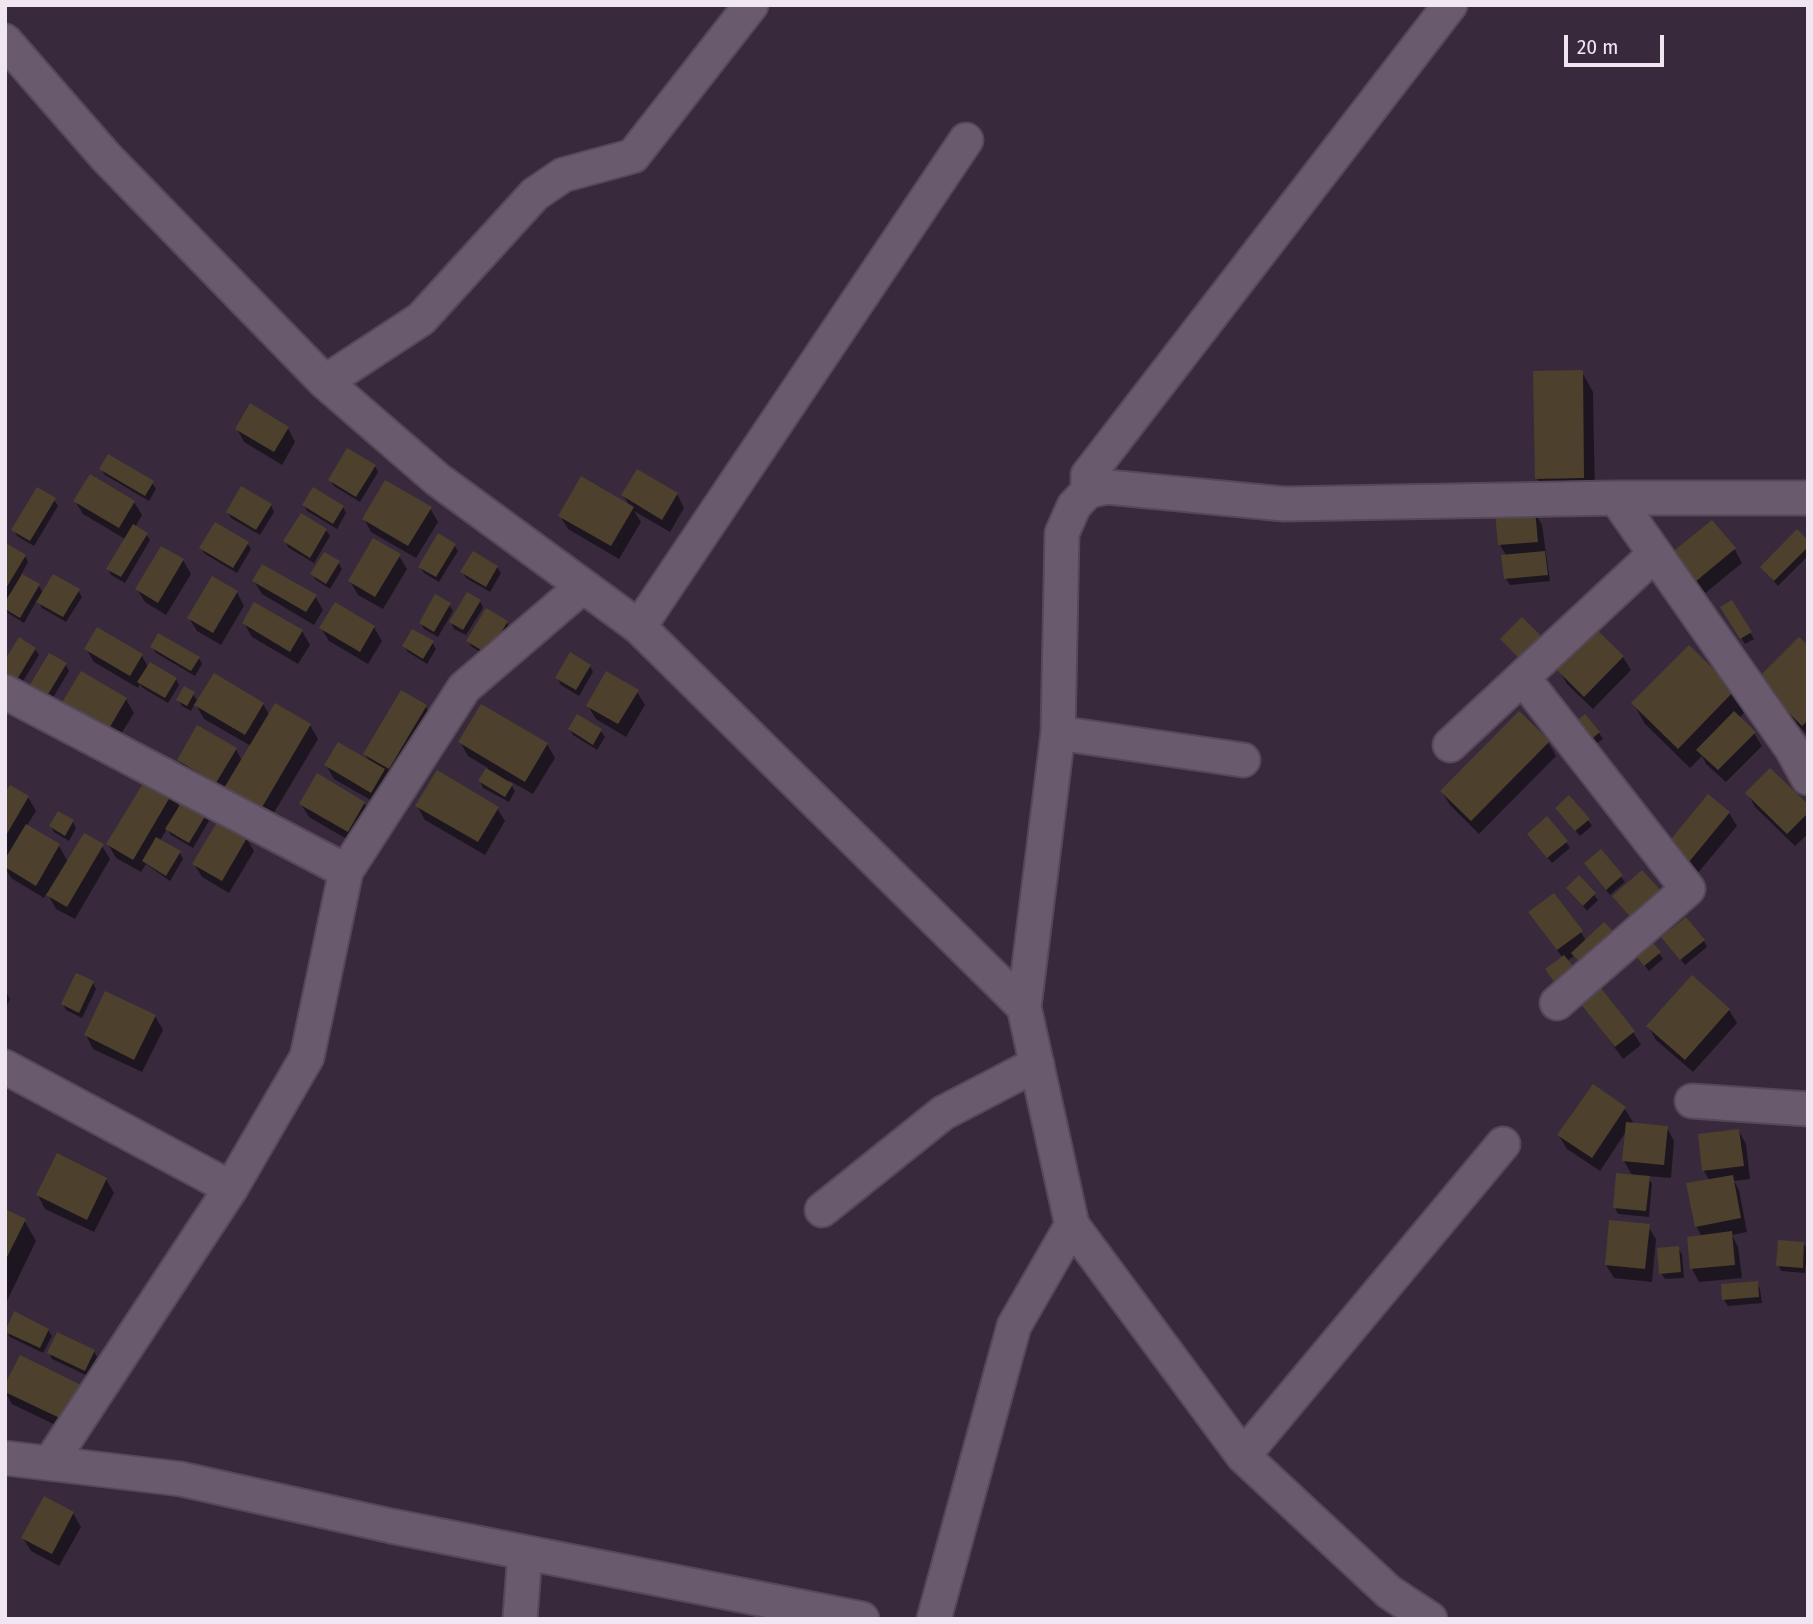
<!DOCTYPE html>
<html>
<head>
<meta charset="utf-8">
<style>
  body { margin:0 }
  #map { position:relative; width:1813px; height:1624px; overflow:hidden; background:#382a3c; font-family:"Fira Sans Condensed",sans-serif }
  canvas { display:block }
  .frame { position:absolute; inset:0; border:7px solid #efe6f2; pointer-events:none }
  .scale { position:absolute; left:1564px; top:35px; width:100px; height:32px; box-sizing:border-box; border:4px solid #efe6f2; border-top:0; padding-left:9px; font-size:21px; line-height:24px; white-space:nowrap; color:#efe6f2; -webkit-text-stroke:5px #382a3c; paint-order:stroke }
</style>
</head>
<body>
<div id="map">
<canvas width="1813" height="1624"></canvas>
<div class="frame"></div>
<div class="scale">20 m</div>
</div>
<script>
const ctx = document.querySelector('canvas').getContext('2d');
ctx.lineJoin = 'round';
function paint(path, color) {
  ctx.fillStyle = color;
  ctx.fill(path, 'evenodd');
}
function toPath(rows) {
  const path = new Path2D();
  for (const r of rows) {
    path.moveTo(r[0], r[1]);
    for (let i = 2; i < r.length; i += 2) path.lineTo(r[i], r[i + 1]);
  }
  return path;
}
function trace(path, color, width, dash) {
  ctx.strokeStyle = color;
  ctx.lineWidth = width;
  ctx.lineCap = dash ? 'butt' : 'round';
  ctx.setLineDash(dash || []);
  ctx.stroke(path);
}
paint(toPath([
  [1582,372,1593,392,1595,498,1548,499,1537,479],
  [288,428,295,442,282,465,244,442,237,429],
  [375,466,378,472,360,502,334,486,330,480],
  [101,469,152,483,156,489,149,501,105,475],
  [677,494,684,508,670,532,634,511,641,522,619,559,568,529,560,516,630,506,623,495],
  [54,500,58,506,34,546,17,536,14,530],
  [75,501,134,502,142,515,135,527,146,534,150,540,125,583,111,575,108,569,125,539,83,514],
  [271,505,274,512,260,535,231,518,228,512],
  [304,505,343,507,346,513,337,529,307,511],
  [430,508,438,522,416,558,371,532,364,519],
  [1534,511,1542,525,1550,581,1510,585,1506,579,1503,557,1507,557,1500,545],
  [1712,522,1735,550,1742,563,1698,599,1675,572],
  [326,530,330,536,314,563,289,548,285,541],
  [1808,542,1808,556,1778,586,1762,568],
  [247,543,251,549,237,573,205,554,201,548],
  [454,545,458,551,439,582,424,573,420,567],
  [5,548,25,556,28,562,21,575,39,586,43,593,78,591,82,597,66,622,42,608,37,600,24,623,8,613,5,609,8,601,5,600],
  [399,556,407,569,383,609,358,595,350,581],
  [183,560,191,574,166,615,145,602,137,589],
  [338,562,342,569,330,589,316,580,312,574],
  [497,567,501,573,490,592,466,578,462,572],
  [254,581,315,596,323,610,314,625,262,594],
  [237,592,244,606,221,645,197,631,189,618],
  [480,601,483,608,466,635,454,629,451,622],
  [1731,603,1754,639,1745,644,1722,608],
  [449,605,453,611,438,637,424,629,421,623],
  [506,622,510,628,492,659,472,647,468,641],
  [244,623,302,631,310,645,298,664,252,637],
  [374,627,382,641,368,664,329,641,321,628],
  [432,642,436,649,427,664,408,652,404,646],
  [152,647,199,658,202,664,195,676,156,653],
  [1808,648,1808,735,1766,694],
  [35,649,39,655,17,691,5,685],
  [86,649,142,656,148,667,176,679,179,685,168,703,143,688,140,684,138,688,94,662],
  [1623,657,1631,670,1593,709,1567,684,1559,670],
  [66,665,69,671,48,706,32,697],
  [590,666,593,672,579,696,561,685,557,678],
  [82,673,126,699,134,713,112,749],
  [1733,691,1745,712,1739,718,1754,733,1762,746,1726,782,1706,764,1702,756,1690,768,1645,724,1633,703],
  [637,692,645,705,626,737,596,719,588,706],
  [193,694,198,702,263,704,270,716,310,725,318,739,269,821,187,773,179,760,236,749,242,761,251,746,204,719,195,703,191,711,182,706,178,700],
  [426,707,433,720,397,781,387,775,392,784,379,805,334,779,326,765,370,763,365,754],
  [577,717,601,731,605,737,597,750,573,735,570,729],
  [1578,731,1599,733,1603,739,1592,747],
  [460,742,547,744,555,758,533,794,508,780,515,791,509,802,483,788,480,781,488,768,468,756],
  [1548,742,1556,756,1479,834,1450,805,1442,792],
  [5,794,28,797,36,811,26,827,59,846,68,862,102,846,110,859,75,919,56,909,47,893,44,898,11,878,5,868],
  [172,794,180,808,205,815,209,821,193,848,171,835,167,829,160,841,180,853,183,859,170,881,146,864,141,872,116,858,108,844],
  [1748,794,1808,806,1808,834,1795,846,1755,807],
  [364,803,372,817,355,844,309,817,301,804],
  [417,806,497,808,505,821,485,855,425,820],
  [1557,808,1588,820,1592,826,1580,836],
  [1729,813,1737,826,1697,874,1677,858],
  [73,822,76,828,69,841,54,832,51,826],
  [246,838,254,851,229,893,202,877,194,864],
  [1532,840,1566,842,1570,848,1552,863],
  [1601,851,1625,882,1610,895,1590,870],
  [1579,877,1598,900,1587,911,1568,888],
  [1530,913,1581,932,1586,941,1589,973,1574,956,1567,961,1563,958],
  [1704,941,1707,947,1685,965,1667,943],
  [1659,953,1663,959,1649,971,1636,955],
  [93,983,96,989,82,1018,66,1010,63,1004],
  [5,990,10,999,5,1009],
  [1582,1003,1633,1032,1641,1045,1623,1059],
  [1729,1010,1737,1023,1693,1072,1656,1040,1648,1026],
  [155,1016,163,1030,142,1072,93,1049,86,1035],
  [1593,1087,1625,1109,1633,1122,1631,1125,1667,1128,1674,1141,1671,1178,1647,1176,1652,1184,1649,1217,1618,1214,1615,1208,1633,1177,1624,1161,1627,1130,1600,1171,1567,1149,1559,1136],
  [1739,1131,1746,1144,1750,1179,1734,1181,1739,1190,1747,1232,1732,1235,1738,1247,1742,1278,1699,1282,1692,1269,1702,1237,1696,1226,1710,1181,1704,1171],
  [106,1179,114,1193,94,1232,45,1209,38,1195],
  [5,1211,24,1220,36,1241,5,1305],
  [1648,1226,1656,1239,1652,1282,1614,1278,1606,1265],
  [1803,1243,1807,1249,1805,1273,1781,1271,1778,1265],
  [1678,1248,1682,1254,1684,1278,1665,1279,1661,1273],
  [1757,1283,1760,1289,1762,1303,1728,1306,1724,1300],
  [48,1330,52,1336,43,1353,10,1337,6,1331],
  [94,1351,97,1357,88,1376,52,1359,49,1353],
  [80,1386,88,1399,72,1433,12,1404,5,1392],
  [73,1513,81,1527,59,1566,31,1551,23,1538]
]), '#0007');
paint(toPath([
  [1583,370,1584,478,1535,479,1533,371],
  [250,403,289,427,274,452,235,429],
  [347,448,376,465,356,497,328,480],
  [108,454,154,481,145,496,99,469],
  [637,469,678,493,662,520,621,495],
  [90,474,135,501,119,528,73,501],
  [581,476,634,507,611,546,558,516],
  [385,480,432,507,408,546,362,519],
  [241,486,272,504,256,530,226,512],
  [37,487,56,498,30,541,11,530],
  [313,487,344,506,333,524,302,505],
  [1535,510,1538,542,1498,545,1495,513],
  [301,513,327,529,310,558,283,541],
  [1712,520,1736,548,1689,587,1665,558],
  [215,522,249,542,233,568,199,548],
  [133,524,148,533,121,577,106,569],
  [1797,529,1808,540,1808,547,1774,581,1760,567],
  [438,533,456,544,436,577,418,567],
  [373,538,401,554,375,597,348,581],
  [6,543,26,555,5,590,5,544],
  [161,546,184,559,158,603,135,589],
  [473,551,498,566,486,587,460,572],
  [1545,551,1548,575,1504,579,1501,555],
  [324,552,340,561,326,584,310,574],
  [262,564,317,595,306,612,252,581],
  [22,574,40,584,20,618,5,609,5,602],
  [53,574,80,589,63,617,36,602],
  [212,576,238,591,213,633,187,618],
  [467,592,481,600,463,630,449,622],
  [435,594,451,603,434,632,419,623],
  [1732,600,1752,632,1740,639,1720,607],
  [254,602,303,630,290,652,242,623],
  [335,602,375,626,360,652,319,628],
  [486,608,508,621,488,654,466,641],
  [1522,617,1544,639,1522,661,1500,639],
  [97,627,143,654,130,676,84,649],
  [412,629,434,641,423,659,402,646],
  [1597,630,1624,656,1584,697,1557,670],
  [158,633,200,657,191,671,150,647],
  [19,637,36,648,13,686,5,682,5,660],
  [1799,637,1808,645,1808,720,1802,726,1756,680],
  [1689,645,1735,690,1678,749,1631,703],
  [570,652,591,665,576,690,555,678],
  [49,653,67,663,44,701,26,691],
  [150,662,177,678,165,698,137,682],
  [81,671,127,698,104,737,58,709],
  [606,671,639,690,618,724,586,706],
  [214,673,264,703,245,735,194,705],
  [184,686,195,692,187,706,176,700],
  [401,690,427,705,389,769,363,754],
  [275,703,311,724,261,809,224,788],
  [481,704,548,743,525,782,458,742],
  [1519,711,1550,741,1471,821,1440,791],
  [1734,711,1756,732,1718,770,1696,750],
  [577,714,602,729,593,745,568,729],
  [1585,714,1600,732,1588,742,1572,725],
  [197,725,237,748,216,783,177,760],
  [338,742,385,769,371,793,324,765],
  [486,768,513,784,505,797,478,781],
  [1770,768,1808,804,1808,813,1787,834,1745,793],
  [437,770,499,807,478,842,415,806],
  [317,773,365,802,348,832,299,804],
  [147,777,173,792,133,860,106,844],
  [10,785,29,796,5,837,5,793],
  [1708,794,1730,812,1689,862,1667,844],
  [1569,795,1590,819,1575,831,1555,808],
  [183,800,207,813,189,843,165,829],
  [58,811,74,820,65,836,49,826],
  [1547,816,1568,841,1547,858,1527,834],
  [219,819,248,836,222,881,192,864],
  [26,824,60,844,36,886,5,867,5,859],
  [84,833,104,844,67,907,46,895],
  [156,837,181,851,166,876,142,861],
  [1601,849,1623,875,1606,890,1584,863],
  [1642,870,1663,893,1633,920,1612,896],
  [1579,875,1596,893,1583,906,1566,888],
  [1554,893,1583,931,1557,950,1528,912],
  [1686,917,1705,940,1680,960,1661,937],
  [1604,922,1618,936,1585,968,1571,953],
  [1646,935,1661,952,1644,966,1630,948],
  [1564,955,1577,971,1557,986,1545,969],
  [76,973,94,981,79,1013,61,1004],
  [1692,975,1730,1009,1685,1060,1646,1026],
  [1600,987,1635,1031,1615,1047,1580,1003],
  [105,991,156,1015,134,1060,84,1035],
  [1593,1084,1626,1107,1592,1158,1557,1135],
  [1626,1122,1668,1126,1664,1165,1622,1161],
  [1739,1129,1744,1166,1702,1171,1698,1134],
  [57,1153,107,1178,87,1220,36,1195],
  [1616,1173,1650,1176,1646,1211,1613,1208],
  [1733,1175,1741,1218,1695,1227,1686,1183],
  [5,1209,26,1219,5,1261],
  [1609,1220,1650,1224,1645,1269,1605,1265],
  [1732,1231,1735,1265,1690,1269,1687,1237],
  [1778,1240,1804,1242,1803,1268,1776,1266],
  [1679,1246,1681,1272,1659,1274,1657,1248],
  [1758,1281,1759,1297,1722,1300,1721,1284],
  [14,1311,49,1329,40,1348,5,1332],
  [57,1332,95,1350,85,1371,47,1353],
  [20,1355,81,1385,64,1420,5,1392,5,1384],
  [44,1496,74,1512,52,1554,21,1538]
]), '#4d402c');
const minor = toPath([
  [5,41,106,157,325,382,437,479,639,627,1024,1007,1072,1225,1243,1456,1389,1592,1430,1619],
  [325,382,421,319,535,194,563,175,633,156,751,5],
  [1088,491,1088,475,1450,5],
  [1616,498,1792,749,1808,778],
  [639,627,966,140],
  [1523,678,1688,889,1557,1003],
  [5,692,346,871],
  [1058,733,1243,760],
  [1450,745,1655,554],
  [1024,1007,1058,733,1062,533,1074,506,1088,491,1107,487,1284,504,1616,498,1808,498],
  [5,1067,231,1188],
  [1692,1101,1808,1109],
  [822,1210,943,1113,1037,1064],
  [1243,1456,1503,1144],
  [5,1458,181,1479,391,1526,862,1619],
  [50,1463,231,1188,307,1057,346,871,464,688,583,586],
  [520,1619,525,1553],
  [934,1619,1014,1326,1072,1225]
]);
trace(minor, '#554959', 37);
trace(minor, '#6a5a6e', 33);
</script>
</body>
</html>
